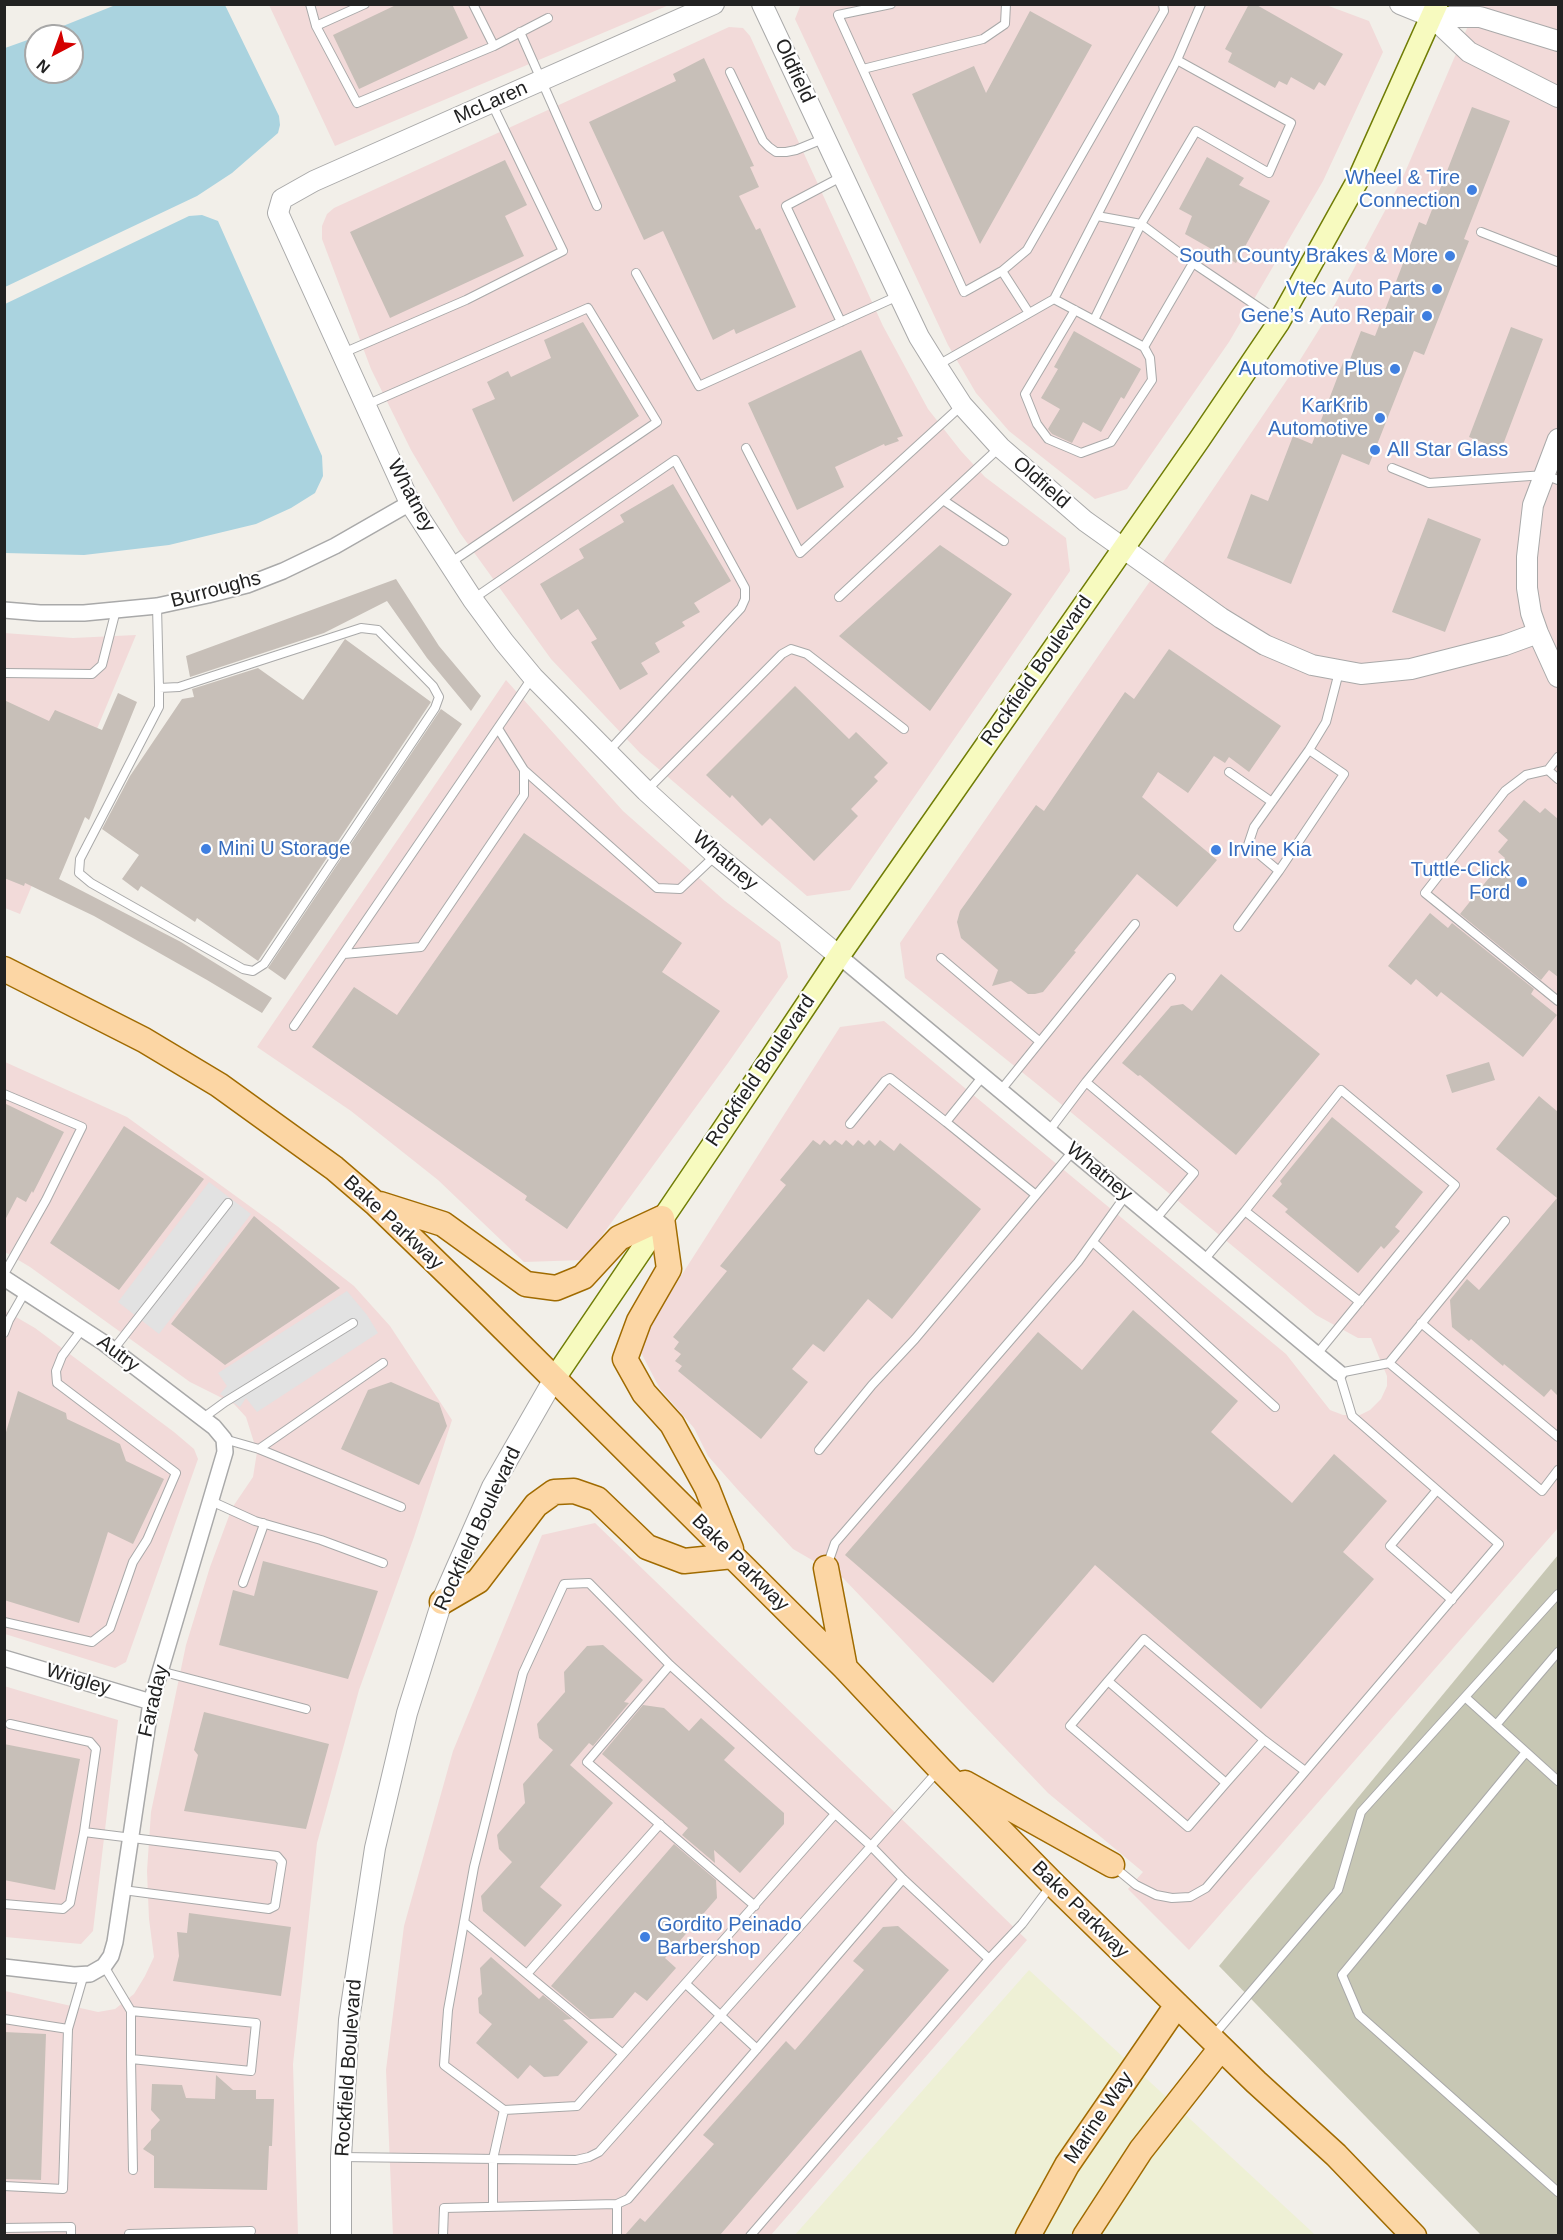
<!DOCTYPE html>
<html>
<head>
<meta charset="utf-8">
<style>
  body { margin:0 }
  #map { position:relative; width:1563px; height:2240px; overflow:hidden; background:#f2efe9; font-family:Arial,sans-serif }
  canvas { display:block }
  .frame { position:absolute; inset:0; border:6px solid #222; pointer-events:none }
  .north { position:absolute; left:24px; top:24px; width:60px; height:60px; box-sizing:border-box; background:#fff; border:2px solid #a7a7a7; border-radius:50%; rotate:221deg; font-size:16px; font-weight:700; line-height:24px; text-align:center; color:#222 }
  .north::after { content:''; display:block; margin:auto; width:21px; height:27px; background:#d40000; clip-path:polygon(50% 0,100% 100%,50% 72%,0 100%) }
</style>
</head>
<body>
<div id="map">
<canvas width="1563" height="2240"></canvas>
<div class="frame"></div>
<div class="north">N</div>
</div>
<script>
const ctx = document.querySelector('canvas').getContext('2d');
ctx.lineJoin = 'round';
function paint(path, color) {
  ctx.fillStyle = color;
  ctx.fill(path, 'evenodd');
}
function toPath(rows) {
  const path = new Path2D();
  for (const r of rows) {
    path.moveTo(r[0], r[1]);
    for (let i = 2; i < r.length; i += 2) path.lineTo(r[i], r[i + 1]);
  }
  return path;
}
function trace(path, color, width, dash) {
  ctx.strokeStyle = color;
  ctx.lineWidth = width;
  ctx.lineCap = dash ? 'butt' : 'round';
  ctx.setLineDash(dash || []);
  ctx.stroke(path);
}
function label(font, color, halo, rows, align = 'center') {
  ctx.font = font + ' Arial,sans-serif';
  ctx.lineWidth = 4.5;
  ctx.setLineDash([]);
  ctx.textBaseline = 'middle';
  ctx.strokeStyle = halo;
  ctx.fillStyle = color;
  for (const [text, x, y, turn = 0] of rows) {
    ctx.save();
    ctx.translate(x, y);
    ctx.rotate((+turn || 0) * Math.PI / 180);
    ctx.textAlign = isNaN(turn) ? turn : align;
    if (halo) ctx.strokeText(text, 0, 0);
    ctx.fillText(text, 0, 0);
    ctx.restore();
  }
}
paint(toPath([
  [801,4,1326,5,1369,21,1383,52,1323,181,1229,342,1127,489,1095,499,1009,431,976,393,948,345,795,19],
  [269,5,669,5,335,146],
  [1477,5,1558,5,1558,1528,1189,1950,1128,1889,1143,1872,1048,1793,843,1578,793,1549,738,1490,708,1456,694,1428,660,1389,637,1345,840,1027,884,1021,1286,1354,1330,1410,1343,1415,1360,1415,1370,1410,1381,1399,1387,1386,1387,1376,1371,1338,1358,1338,1316,1315,1038,1085,905,978,900,943,1186,529,1295,368,1335,304,1403,177],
  [729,27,743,28,750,36,883,326,928,409,961,451,985,477,1066,538,1070,571,850,890,807,896,640,753,551,659,460,533,411,450,371,369,322,239,322,226,327,214,334,208],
  [4,633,73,638,136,635,20,914,5,908],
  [506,680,623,811,725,901,780,942,788,977,728,1063,584,1260,524,1262,438,1180,351,1111,257,1047],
  [5,1062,127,1117,277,1226,354,1286,390,1326,452,1420,414,1537,359,1690,317,1843,293,2064,298,2235,5,2235,5,1991,98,2012,115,2009,134,1994,145,1976,154,1957,149,1919,147,1871,151,1812,186,1645,210,1567,232,1508,253,1477,257,1452,246,1417,234,1404,190,1382,30,1267,5,1252],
  [4,1310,35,1328,174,1432,194,1449,198,1459,126,1662,115,1668,5,1634],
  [595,1523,1027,1940,771,2235,393,2236,386,2070,404,1926,453,1751,542,1535],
  [4,1686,118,1720,93,1931,81,1944,5,1937]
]), '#f2dad9');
paint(toPath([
  [1558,1555,1558,2235,1481,2235,1219,1966]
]), '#c7c7b4');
paint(toPath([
  [1029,1970,1310,2230,1315,2235,794,2236]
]), '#eef0d5');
paint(toPath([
  [209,1182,251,1214,159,1334,118,1302],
  [347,1291,367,1315,378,1333,257,1412,246,1398,240,1407,220,1394,227,1386,218,1373]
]), '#e2e2e2');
paint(toPath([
  [118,4,225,5,279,116,280,125,278,133,232,173,197,196,5,287,5,48,36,37,36,72,72,72,72,36,38,36],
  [202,215,218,221,322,456,323,476,315,493,291,508,256,524,169,545,84,555,5,553,5,304,189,216]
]), '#aad3df');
paint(toPath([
  [398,4,452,4,468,38,359,89,333,35],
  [1249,4,1255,4,1343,54,1325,86,1319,82,1314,90,1291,77,1287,85,1279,81,1275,88,1228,62,1232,53,1225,49],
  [1030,11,1092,45,980,244,912,94,974,66,986,93],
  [704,58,754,166,750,167,759,187,739,196,756,230,760,228,796,307,736,334,734,329,713,340,663,231,644,240,589,122,676,81,673,74],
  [1472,107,1510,121,1464,239,1469,241,1424,355,1414,351,1369,465,1342,454,1291,584,1227,558,1251,494,1268,501,1293,436,1312,444,1344,360,1349,362,1361,331,1375,336,1419,222,1426,225],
  [1207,157,1244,178,1239,185,1270,201,1236,263,1185,234,1192,216,1179,209],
  [505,160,527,205,505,216,524,256,390,318,350,232],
  [583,322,639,416,513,502,472,409,495,399,487,382,508,371,511,377,551,358,544,340],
  [1511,327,1543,339,1501,450,1469,437],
  [1074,331,1141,369,1124,399,1121,397,1101,432,1083,422,1072,443,1052,434,1048,429,1060,409,1041,398,1058,369,1054,367],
  [861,350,903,436,897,438,899,441,885,446,884,444,835,467,844,487,797,510,748,403],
  [673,484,731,581,694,603,700,612,682,622,685,626,655,643,660,652,641,663,648,674,620,690,591,642,597,639,578,609,561,620,540,584,584,558,579,549,624,522,620,515],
  [1428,518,1481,539,1445,632,1392,612],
  [940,545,1012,594,930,711,839,636],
  [396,579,439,646,481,696,471,711,427,658,387,601,324,633,190,677,186,656],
  [345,639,431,702,258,961,197,918,195,922,141,886,138,891,122,879,139,855,102,829,130,776,182,699,194,697,192,689,258,668,303,700],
  [1169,649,1281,726,1249,772,1229,757,1225,763,1214,756,1188,793,1158,772,1142,797,1217,860,1177,907,1137,874,1074,951,1076,952,1043,992,1035,994,1028,994,1011,981,992,986,998,970,961,938,957,922,960,911,1036,805,1044,811,1125,692,1134,699],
  [795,686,849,739,856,732,888,763,874,777,878,781,851,809,858,816,814,861,770,818,762,826,732,795,730,798,706,775],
  [118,693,137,702,89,820,85,817,59,879,181,942,272,998,262,1013,207,980,94,916,25,883,24,886,4,878,4,700,49,721,55,710,102,730],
  [441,709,462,724,285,980,268,968],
  [1524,800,1540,813,1545,808,1558,819,1558,977,1549,970,1541,980,1460,914,1505,858,1498,852,1508,840,1498,831],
  [524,833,682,943,662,972,720,1011,567,1229,525,1200,527,1196,312,1047,354,987,397,1015],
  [1430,913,1448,928,1452,923,1534,989,1531,994,1557,1015,1523,1057,1441,992,1437,997,1416,979,1411,985,1388,966],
  [1221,974,1320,1054,1236,1155,1140,1075,1138,1076,1122,1063,1171,1006,1183,1004,1192,1011],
  [1489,1062,1495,1080,1452,1093,1446,1075],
  [1539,1096,1558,1112,1558,1396,1551,1389,1544,1397,1504,1364,1503,1366,1471,1339,1469,1341,1452,1327,1450,1300,1467,1279,1479,1290,1557,1198,1496,1149],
  [4,1103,64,1132,33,1193,32,1191,26,1202,17,1197,4,1222],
  [1332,1117,1423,1192,1395,1227,1400,1231,1384,1249,1381,1246,1358,1273,1285,1212,1288,1209,1272,1196,1282,1184,1280,1181],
  [124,1126,204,1179,119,1290,50,1243],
  [813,1140,820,1145,824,1140,830,1145,835,1140,842,1145,846,1140,853,1146,858,1140,864,1145,869,1140,875,1146,880,1140,894,1151,900,1143,981,1209,892,1319,868,1299,824,1352,813,1344,792,1369,808,1382,761,1439,678,1371,682,1366,675,1361,681,1354,674,1349,679,1342,673,1337,727,1271,720,1266,786,1185,780,1180],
  [254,1216,340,1288,225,1365,171,1324],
  [1133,1310,1238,1401,1211,1432,1292,1503,1334,1454,1387,1501,1343,1552,1374,1579,1261,1709,1095,1565,993,1683,845,1555,1038,1332,1082,1370],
  [391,1382,439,1403,447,1426,419,1485,341,1449,368,1390],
  [18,1391,66,1413,67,1419,120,1444,126,1461,164,1479,133,1544,108,1532,79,1623,4,1600,4,1439],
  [263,1561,378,1591,348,1679,219,1645,233,1590,254,1596],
  [603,1645,643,1680,624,1702,629,1703,593,1746,589,1743,570,1765,613,1803,540,1887,562,1905,525,1947,483,1911,481,1896,512,1862,499,1849,497,1835,525,1803,523,1784,553,1750,539,1738,537,1724,565,1692,564,1672,587,1646],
  [643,1705,664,1708,689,1731,701,1718,735,1748,724,1760,784,1813,784,1824,740,1873,714,1850,715,1863,682,1835,688,1828,602,1754],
  [204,1712,329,1744,306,1829,184,1811,198,1755,194,1750],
  [4,1744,80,1759,55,1890,4,1880],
  [674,1844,716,1880,717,1898,665,1958,676,1968,647,2001,635,1992,613,2018,590,2019,551,1986],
  [189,1913,291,1927,281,1996,173,1981,179,1956,177,1932,187,1933],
  [898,1926,949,1970,720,2235,625,2235,640,2218,645,2222,714,2144,703,2135,786,2041,795,2050,864,1970,853,1961,883,1927],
  [491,1957,539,1999,543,1995,572,2019,563,2020,588,2042,558,2076,544,2077,530,2065,518,2079,476,2043,492,2024,479,2013,478,1998,482,1994,480,1968],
  [4,2032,46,2034,41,2180,4,2179],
  [216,2075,233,2090,256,2090,256,2099,274,2099,272,2146,269,2146,267,2190,154,2188,154,2156,143,2149,151,2140,151,2130,160,2120,151,2110,152,2084,182,2085,186,2098,215,2099]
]), '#c7bfb8');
const service = toPath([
  [310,4,316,26],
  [365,4,316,26,357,103,494,46,473,4],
  [891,4,838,15,964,292,1002,271,1029,313],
  [520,32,597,206],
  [494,46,548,18],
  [863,69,983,39,1005,24,1006,4],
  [730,72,763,141,769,147,776,152,786,152,796,150,823,139],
  [1481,232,1558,262],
  [1193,263,1279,321],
  [1002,271,1027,250,1164,11,1163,4],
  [636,273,699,386,898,296],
  [1054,299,1177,60],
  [1075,310,1025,394,1037,424,1048,439,1081,453,1111,442,1152,380,1150,358,1144,347],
  [1094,320,1141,224,1097,216],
  [841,322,786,206,843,176],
  [343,353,466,300,563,251,492,104],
  [938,365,1054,299,1144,347,1193,263,1141,224,1196,131,1269,173,1291,123,1177,60,1201,4],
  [366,405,588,308,657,422,450,563],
  [746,448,800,553,961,406],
  [1392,468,1429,483,1545,475,1558,480],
  [943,500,1004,541],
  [839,597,999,448],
  [473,599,675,460,745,588,745,599,741,608,608,752],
  [157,606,159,688,159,707,80,859,79,873,91,883,243,969,253,971,264,964,435,708,439,697,433,686,378,630,361,628,179,687,159,688],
  [4,673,92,674,102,665,116,610],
  [499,730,524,770,657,888,680,889,716,855],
  [1558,757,1548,770,1558,779],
  [1548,770,1526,775,1505,791,1425,893,1558,1001],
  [1229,772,1272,802],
  [647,790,782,654,791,649,807,654,904,729],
  [1279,871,1248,845,1254,827,1309,750,1326,722,1339,672],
  [1238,927,1279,871,1344,774,1309,750],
  [344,954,421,947,524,795,524,770],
  [941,958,1039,1041],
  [294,1026,532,678],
  [983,1076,946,1122,1036,1195],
  [1086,1082,1171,978],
  [1001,1090,1135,924],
  [4,1094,82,1127,46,1200,4,1274],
  [850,1124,885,1081,890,1078,946,1122],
  [1049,1131,1086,1082,1194,1173,1155,1220],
  [1245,1211,1360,1302],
  [1093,1242,1275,1407],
  [1204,1260,1245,1211,1341,1090,1455,1185,1317,1354],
  [1421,1323,1558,1437],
  [4,1333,9,1320,25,1292],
  [113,1350,228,1203],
  [1389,1363,1542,1491,1558,1470],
  [203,1418,225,1402,353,1323],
  [224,1439,259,1449,401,1507],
  [259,1449,383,1363],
  [819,1450,872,1385,915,1339,1073,1151],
  [1437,1490,1390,1546,1452,1600],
  [211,1501,255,1521,321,1540,383,1563],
  [827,1566,835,1543,1078,1262,1126,1195],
  [243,1583,263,1527,263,1523],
  [4,1622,92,1642,110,1628,133,1562,147,1540,176,1473,57,1383,56,1371,62,1356,83,1328],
  [670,1665,587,1762,755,1906],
  [160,1671,306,1709],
  [1108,1681,1144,1639,1264,1740],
  [1465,1697,1526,1752],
  [1496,1725,1558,1652],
  [1558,1781,1526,1752,1342,1975,1359,2015,1558,2192],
  [1226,1783,1108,1681,1070,1726,1188,1827,1226,1783,1264,1740,1305,1771],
  [84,1832,277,1856,282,1862,275,1906,269,1909,123,1890],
  [1113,1866,1136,1885,1156,1895,1172,1898,1190,1897,1206,1888,1499,1544,1352,1416,1339,1373,1389,1363,1505,1221],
  [4,1904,63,1909,70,1903,84,1832,96,1749,90,1742,10,1724],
  [464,1922,623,2054],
  [989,1959,1022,1924,1050,1887],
  [104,1966,131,2011,256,2023,251,2071,131,2059,133,2170],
  [527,1974,660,1824],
  [686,1984,757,2049],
  [131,2011,131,2059],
  [4,2019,68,2029,84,1974],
  [1214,2035,1338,1890,1361,1812,1558,1594],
  [341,2157,576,2160,589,2157,599,2152,937,1772],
  [4,2186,63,2189,68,2029],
  [617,2204,617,2236],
  [493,2207,493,2159,504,2110],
  [4,2228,71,2227,71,2236],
  [129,2236,129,2234,251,2231],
  [443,2236,444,2208,617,2204,628,2199,903,1879],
  [750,2236,989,1959,903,1879,871,1846,670,1665,589,1583,564,1584,523,1673,474,1867,448,2010,444,2065,504,2110,577,2106,835,1814]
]);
const minor = toPath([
  [4,610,40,613,84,613,157,606,208,595,247,585,283,571,335,546,410,503],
  [839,956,1339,1373],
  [4,1278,104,1343,214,1427,224,1439,225,1452,151,1702,115,1942,111,1956,104,1966,90,1974,74,1975,4,1967],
  [4,1658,151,1702]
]);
const tertiary = toPath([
  [714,4,314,181,282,199,278,213,410,503,473,600,504,642,533,677,646,791,716,855,839,956],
  [762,4,899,295,919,337,937,366,962,405,1000,447,1085,521,1221,618,1265,645,1312,665,1361,674,1411,669,1505,645,1538,633],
  [1400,4,1432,17,1480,17,1558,41],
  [1432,17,1469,52,1558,97],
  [1558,439,1533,505,1527,557,1527,588,1531,613,1538,633,1558,677],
  [341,2236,341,2157,349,2020,375,1848,407,1713,443,1598,492,1487,554,1379]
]);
const secondary = toPath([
  [554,1379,718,1137,839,956,1199,440,1279,322,1359,178,1437,4]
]);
const primary = toPath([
  [4,969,144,1040,219,1085,334,1168,376,1204,477,1302,845,1668,940,1769,1052,1883,1256,2082,1336,2155,1414,2236],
  [380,1204,443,1224,526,1284,556,1288,583,1277,619,1238,662,1218,669,1269,639,1321,625,1359,644,1393,672,1424,707,1488,731,1549],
  [826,1568,845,1668],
  [442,1602,478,1581,536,1505,554,1492,574,1491,597,1499,647,1547,684,1561,733,1556],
  [965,1783,1112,1865],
  [1028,2236,1067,2165,1177,2005],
  [1085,2236,1141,2150,1221,2048]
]);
trace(service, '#a9a9a9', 10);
trace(minor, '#a9a9a9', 18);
trace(tertiary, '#a9a9a9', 22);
trace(secondary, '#707d05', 24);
trace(primary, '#a06b00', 27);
trace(service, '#fff', 8);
trace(minor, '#fff', 15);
trace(tertiary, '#fff', 20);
trace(secondary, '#f7fabf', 21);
trace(primary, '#fcd6a4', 24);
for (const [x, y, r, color] of [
  [1472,190,6,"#3f7fe0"],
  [1450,256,6,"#3f7fe0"],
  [1437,289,6,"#3f7fe0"],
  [1427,316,6,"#3f7fe0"],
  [1395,369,6,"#3f7fe0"],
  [1380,418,6,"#3f7fe0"],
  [1375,450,6,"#3f7fe0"],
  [206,849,6,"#3f7fe0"],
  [1216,850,6,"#3f7fe0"],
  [1522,882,6,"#3f7fe0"],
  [645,1937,6,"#3f7fe0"]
]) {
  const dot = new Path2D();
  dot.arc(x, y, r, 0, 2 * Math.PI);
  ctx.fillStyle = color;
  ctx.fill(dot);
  trace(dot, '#fff', 2);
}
label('20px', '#222', '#fff', [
  ["Oldfield",794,71,65],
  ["McLaren",491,103,-24],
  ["Oldfield",1041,483,41],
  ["Whatney",411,496,62],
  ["Burroughs",216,590,-15],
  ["Rockfield Boulevard",1037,671,-55],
  ["Whatney",725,861,41],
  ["Rockfield Boulevard",761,1071,-56],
  ["Whatney",1099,1172,40],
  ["Bake Parkway",393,1223,43],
  ["Autry",118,1354,37],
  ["Rockfield Boulevard",478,1529,-65],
  ["Bake Parkway",740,1563,45],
  ["Wrigley",78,1680,17],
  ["Faraday",154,1701,-77],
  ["Bake Parkway",1080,1910,45],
  ["Rockfield Boulevard",349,2068,-86],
  ["Marine Way",1099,2118,-56]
]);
label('20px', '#366cbe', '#fff', [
  ["Wheel & Tire",1460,178],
  ["Connection",1460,201],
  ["South County Brakes & More",1438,256],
  ["Vtec Auto Parts",1425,289],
  ["Gene’s Auto Repair",1415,316],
  ["Automotive Plus",1383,369],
  ["KarKrib",1368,406],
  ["Automotive",1368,429],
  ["All Star Glass",1387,450,"left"],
  ["Mini U Storage",218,849,"left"],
  ["Irvine Kia",1228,850,"left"],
  ["Tuttle-Click",1510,870],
  ["Ford",1510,893],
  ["Gordito Peinado",657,1925,"left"],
  ["Barbershop",657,1948,"left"]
], 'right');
</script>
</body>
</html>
